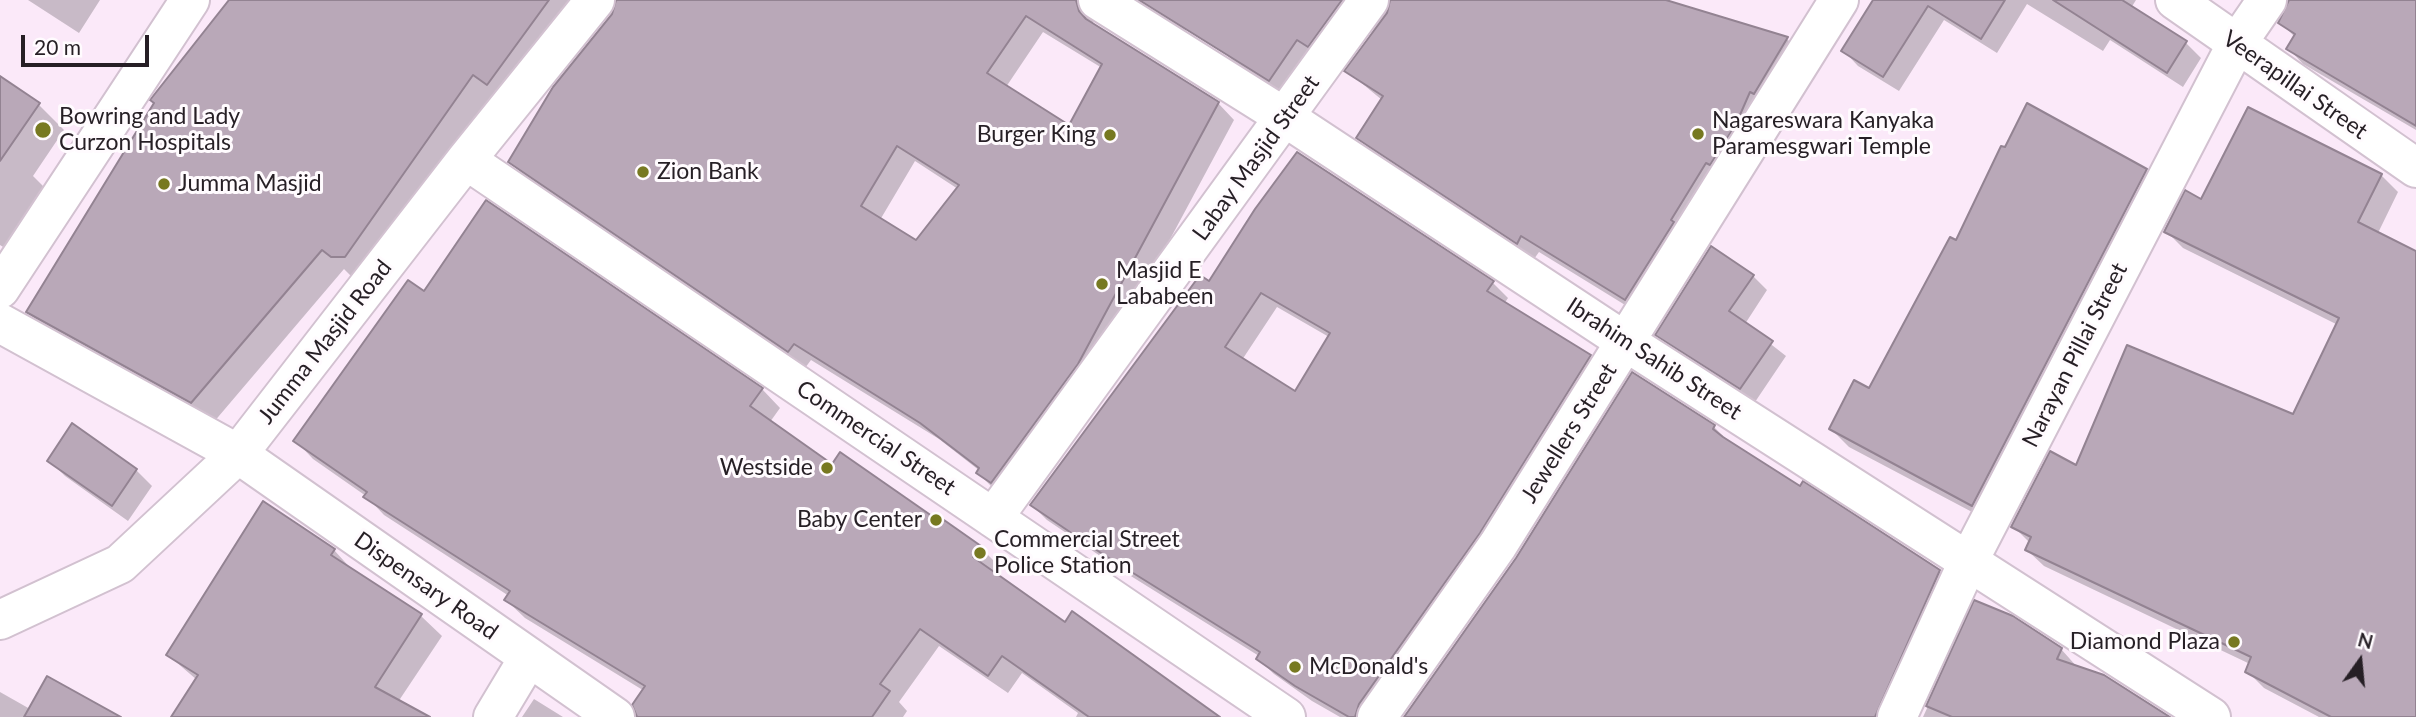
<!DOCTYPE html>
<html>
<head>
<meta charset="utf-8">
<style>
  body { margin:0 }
  #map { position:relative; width:2416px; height:717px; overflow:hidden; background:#fbe9f9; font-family:Lato,sans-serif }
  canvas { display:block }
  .north { position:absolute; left:2325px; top:626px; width:70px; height:70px; -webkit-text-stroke:5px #fffbfe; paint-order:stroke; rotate:15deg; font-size:19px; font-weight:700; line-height:28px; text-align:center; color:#261f25 }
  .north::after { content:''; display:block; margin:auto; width:24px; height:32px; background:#261f25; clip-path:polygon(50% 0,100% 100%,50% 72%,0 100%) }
  .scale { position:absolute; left:21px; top:35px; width:128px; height:32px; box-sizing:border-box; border:4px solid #261f25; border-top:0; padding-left:9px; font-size:21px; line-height:24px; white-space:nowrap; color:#261f25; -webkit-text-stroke:5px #fffbfe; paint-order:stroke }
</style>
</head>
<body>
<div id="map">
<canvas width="2416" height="717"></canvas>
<div class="north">N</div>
<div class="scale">20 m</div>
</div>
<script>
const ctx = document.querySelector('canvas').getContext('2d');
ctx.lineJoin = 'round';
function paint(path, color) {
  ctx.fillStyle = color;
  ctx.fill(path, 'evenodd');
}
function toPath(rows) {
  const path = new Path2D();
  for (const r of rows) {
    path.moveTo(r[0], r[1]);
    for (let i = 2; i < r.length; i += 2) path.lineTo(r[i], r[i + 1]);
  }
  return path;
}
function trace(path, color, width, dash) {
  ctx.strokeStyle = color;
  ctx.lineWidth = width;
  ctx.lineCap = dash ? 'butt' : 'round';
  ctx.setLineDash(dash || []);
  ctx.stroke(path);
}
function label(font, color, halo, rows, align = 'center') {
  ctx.font = font + ' Lato,sans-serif';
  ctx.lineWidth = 6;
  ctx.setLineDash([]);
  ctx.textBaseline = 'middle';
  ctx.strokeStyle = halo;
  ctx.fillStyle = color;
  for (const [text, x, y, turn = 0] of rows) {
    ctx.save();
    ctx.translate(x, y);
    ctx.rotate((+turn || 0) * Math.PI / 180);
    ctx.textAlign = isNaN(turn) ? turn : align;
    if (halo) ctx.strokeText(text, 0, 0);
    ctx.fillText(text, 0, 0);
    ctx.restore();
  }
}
paint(toPath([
  [28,0,100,0,79,33],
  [231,0,585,0,353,278,344,269,213,423,49,333,28,312],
  [618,0,1102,0,1092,18,1094,25,1218,103,1234,120,1094,381,995,490,978,473,980,471,939,439,811,360,805,368,527,179,510,162,614,14],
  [1043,32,1102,68,1070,128,1006,87],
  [915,161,958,189,917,242,880,220],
  [1132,0,1207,0,1184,33],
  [1257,0,1373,0,1286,97,1239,67,1222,50],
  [1392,0,1627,0,1676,5,1787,39,1804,56,1643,316,1539,252,1534,259,1375,155,1358,138,1382,100,1347,71],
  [1874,0,2136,0,2131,8,2186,43,2201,58,2183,87,2110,40,2103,51,2027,4,1997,53,1944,20,1899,91,1858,66,1843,50],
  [2290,0,2416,0,2416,130,2303,64,2288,48,2295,37,2280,22],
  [0,78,38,104,64,130,33,176,56,199,17,256,0,245],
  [2006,150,2146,171,2164,188,1991,522,1849,447,1831,429,1870,390,1957,242],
  [2381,175,2398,192,2378,233,2416,253,2416,717,2319,717,2264,688,2247,671,2250,664,2044,566,2027,550,2030,543,2013,526,2077,467,2294,416,2338,325,2183,248,2166,231,2202,201],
  [1753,276,1767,290,1745,324,1786,356,1755,402,1672,349,1658,335],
  [1492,282,1508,298,1504,304,1590,357,1605,372,1376,717,1340,717,1312,701,1274,674,1258,659,1259,656,1118,568,1047,520,1032,505,1210,284],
  [1277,307,1329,337,1296,393,1242,360],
  [424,293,762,389,780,408,770,422,832,466,980,547,998,565,992,573,1065,624,1219,717,1076,717,1078,713,1022,673,1008,693,939,646,899,702,907,711,903,717,675,717,646,692,525,618,506,600,509,596,384,515,366,496,313,459,295,440],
  [1633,374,1714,427,1731,444,1939,571,1957,588,1898,717,1406,717,1517,558],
  [49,460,136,470,152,486,128,521,65,476],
  [263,503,334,550,354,572,421,616,442,636,398,702,426,717,173,717,197,680,168,655],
  [1975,603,2061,649,2078,668,2167,717,1923,717],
  [0,692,30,709,117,717,0,717],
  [534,699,563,717,522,717]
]), '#0003');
const building = toPath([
  [229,0,549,0,487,85,473,75,345,257,331,257,322,250,191,403,26,312,154,103,150,100,229,0],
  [616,0,1076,0,1079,11,1086,19,1219,102,1078,364,991,483,976,473,979,468,920,423,794,344,788,352,508,162,553,87,612,14,616,0],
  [1026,16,1102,64,1069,125,987,73,1026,16],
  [897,146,959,185,916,240,861,206,897,146],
  [1139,0,1342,0,1308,47,1297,40,1269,81,1139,0],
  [1390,0,1666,0,1788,37,1754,94,1750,92,1736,124,1710,165,1706,163,1671,220,1674,222,1625,300,1521,236,1517,244,1356,138,1383,96,1344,71,1387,13,1390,0],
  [1873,0,2005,0,1981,39,1928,6,1883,77,1841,51,1873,0],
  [2053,0,2122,0,2187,41,2167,73,2053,0],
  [2289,0,2416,0,2416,126,2286,49,2295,34,2278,23,2289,0],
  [0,76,40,103,0,161,0,76],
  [2027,103,2147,169,1972,506,1829,429,1854,380,1869,388,1950,237,1956,240,2001,146,2005,147,2027,103],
  [2248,107,2382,174,2358,222,2416,251,2416,717,2331,717,2245,672,2251,657,2025,550,2031,537,2011,527,2050,451,2076,465,2127,345,2293,414,2339,318,2164,232,2185,190,2201,199,2248,107],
  [1297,152,1494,281,1487,291,1591,355,1480,533,1359,704,1355,717,1349,717,1295,686,1256,659,1260,652,1101,553,1030,505,1200,275,1209,281,1255,209,1297,152],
  [1261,293,1330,333,1295,391,1225,347,1261,293],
  [486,200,763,388,750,406,832,464,840,452,942,523,944,520,981,546,973,557,1065,622,1072,611,1220,717,1089,717,1002,656,988,676,920,629,880,684,890,691,872,717,637,717,632,705,645,686,504,600,510,591,363,497,367,492,293,441,408,280,424,291,486,200],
  [1711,246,1754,275,1729,311,1773,341,1740,389,1655,335,1711,246],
  [1632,372,1715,425,1713,429,1723,437,1800,486,1803,481,1940,570,1875,717,1404,717,1516,558,1632,372],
  [72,423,137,469,112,506,47,461,72,423],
  [263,501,335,549,331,555,422,614,375,687,430,717,171,717,198,675,166,655,263,501],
  [1974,600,2013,616,2062,648,2057,659,2104,675,2170,717,1952,717,1926,706,1974,600],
  [47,676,121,717,24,717,47,676]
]);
paint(building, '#b9a8b8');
trace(building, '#938392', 2);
const minor = toPath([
  [1098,0,1286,118,1626,342,2211,717],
  [2175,0,2416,168],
  [466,160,1286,717],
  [0,289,190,0],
  [0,323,238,454,615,717],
  [993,518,1369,0],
  [0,620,120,564,238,454,466,160,595,0],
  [493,717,529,657],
  [1377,717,1498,545,1839,0],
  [1897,717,1968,562,2236,45,2267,0]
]);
trace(minor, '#d2c1d0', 42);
trace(minor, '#fff', 38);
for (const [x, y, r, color] of [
  [43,130,9,"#777921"],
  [1698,134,7,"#777921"],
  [1110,135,7,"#777921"],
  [643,172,7,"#777921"],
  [164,184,7,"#777921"],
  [1102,284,7,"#777921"],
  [827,468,7,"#777921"],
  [936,520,7,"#777921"],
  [980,553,7,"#777921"],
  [2234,642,7,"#777921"],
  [1295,667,7,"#777921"]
]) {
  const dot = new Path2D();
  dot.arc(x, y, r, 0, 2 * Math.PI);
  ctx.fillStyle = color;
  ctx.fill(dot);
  trace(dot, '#fffbfe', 2.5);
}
label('23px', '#261f25', '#fffbfe', [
  ["Veerapillai Street",2295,85,35],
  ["Labay Masjid Street",1256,158,-54],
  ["Jumma Masjid Road",325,342,-52],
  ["Narayan Pillai Street",2075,355,-63],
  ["Ibrahim Sahib Street",1654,359,33],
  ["Jewellers Street",1569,433,-58],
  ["Commercial Street",876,438,34],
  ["Dispensary Road",426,586,35]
]);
label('23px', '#261f25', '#fffbfe', [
  ["Bowring and Lady",59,117],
  ["Curzon Hospitals",59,143],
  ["Nagareswara Kanyaka",1712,121],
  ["Paramesgwari Temple",1712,147],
  ["Burger King",1096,135,"right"],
  ["Zion Bank",657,172],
  ["Jumma Masjid",178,184],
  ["Masjid E",1116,271],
  ["Lababeen",1116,297],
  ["Westside",813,468,"right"],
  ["Baby Center",922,520,"right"],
  ["Commercial Street",994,540],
  ["Police Station",994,566],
  ["Diamond Plaza",2220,642,"right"],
  ["McDonald's",1309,667]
], 'left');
</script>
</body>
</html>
